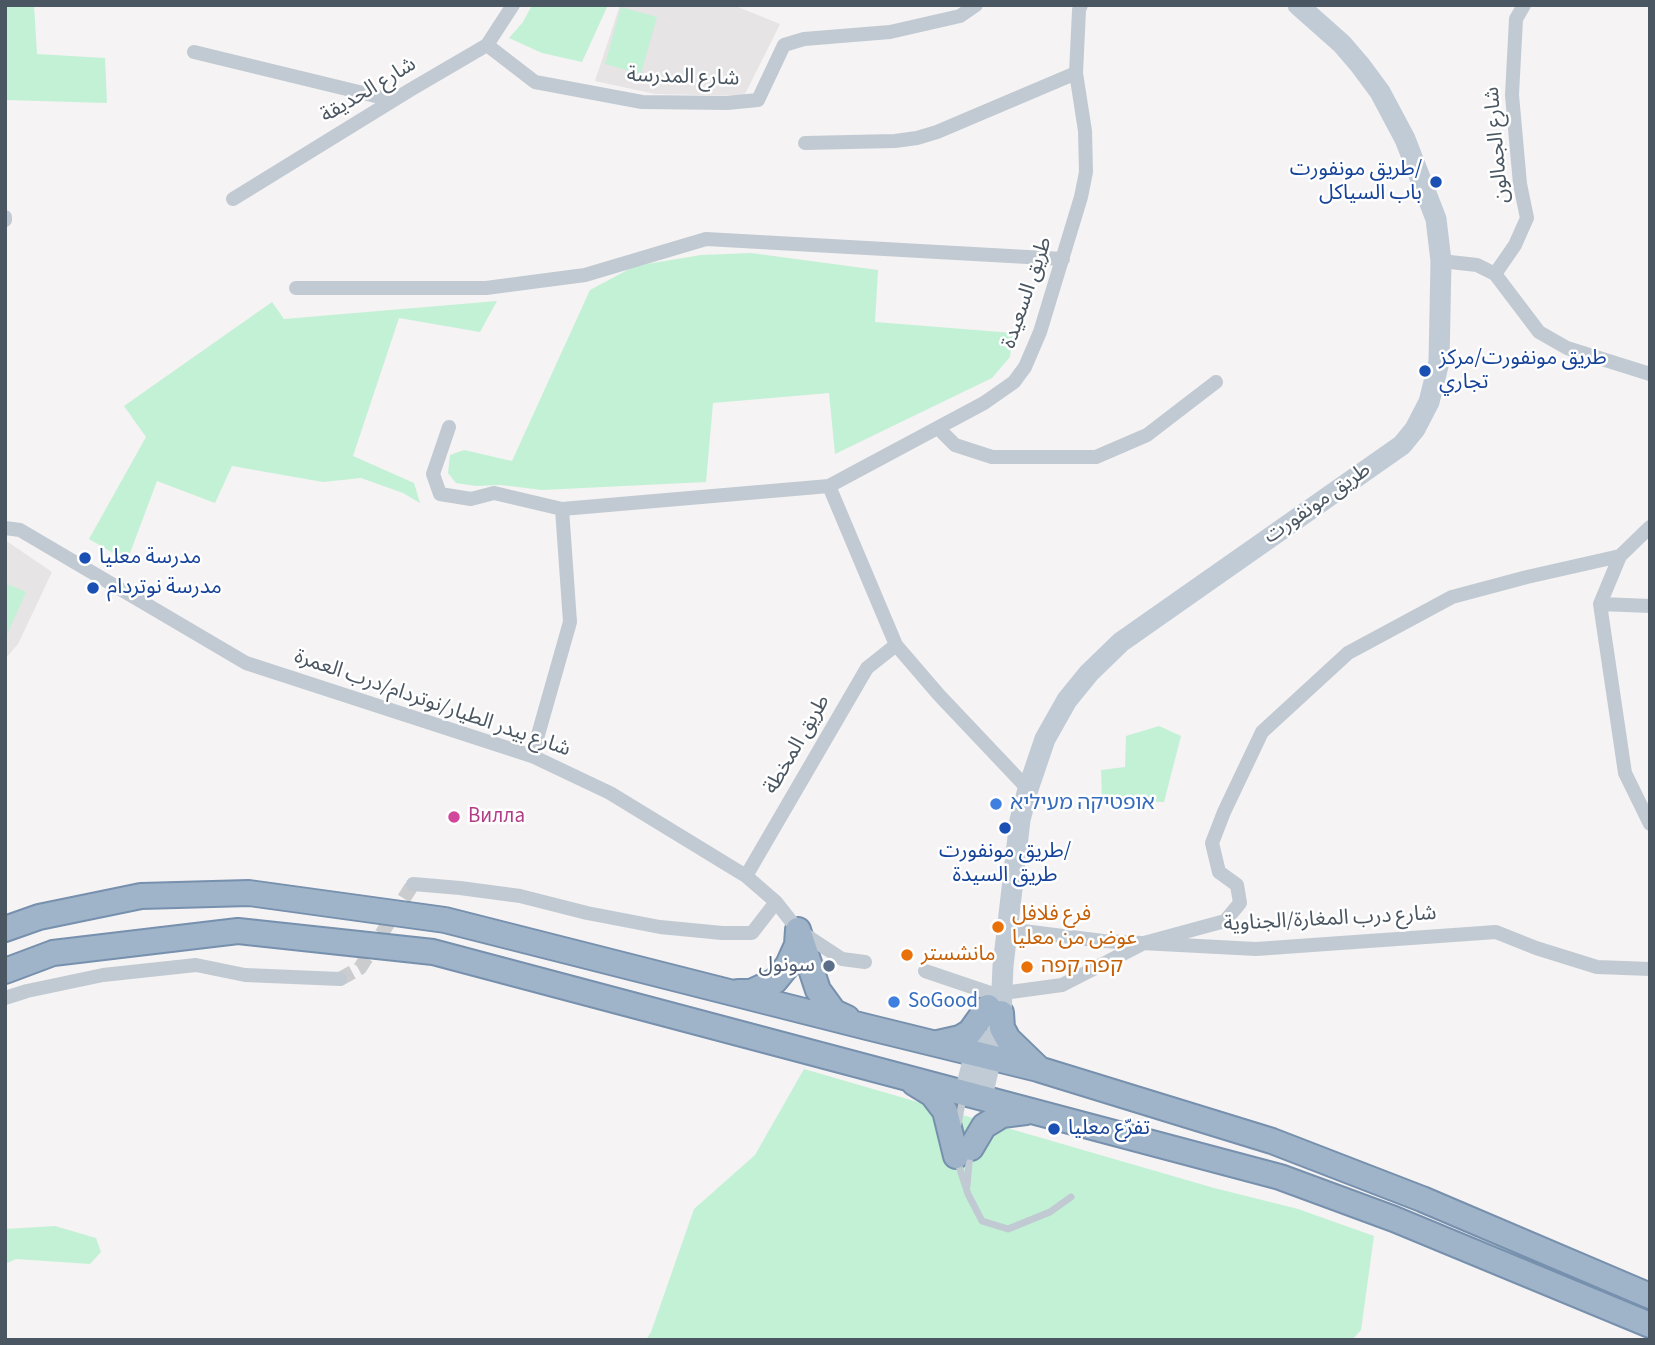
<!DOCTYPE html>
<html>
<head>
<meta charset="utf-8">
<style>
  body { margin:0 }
  #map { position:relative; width:1655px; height:1345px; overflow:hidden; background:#f5f3f3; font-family:"Source Sans 3",sans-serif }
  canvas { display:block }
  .frame { position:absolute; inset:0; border:7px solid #4a5661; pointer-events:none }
</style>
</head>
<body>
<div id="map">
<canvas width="1655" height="1345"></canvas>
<div class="frame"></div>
</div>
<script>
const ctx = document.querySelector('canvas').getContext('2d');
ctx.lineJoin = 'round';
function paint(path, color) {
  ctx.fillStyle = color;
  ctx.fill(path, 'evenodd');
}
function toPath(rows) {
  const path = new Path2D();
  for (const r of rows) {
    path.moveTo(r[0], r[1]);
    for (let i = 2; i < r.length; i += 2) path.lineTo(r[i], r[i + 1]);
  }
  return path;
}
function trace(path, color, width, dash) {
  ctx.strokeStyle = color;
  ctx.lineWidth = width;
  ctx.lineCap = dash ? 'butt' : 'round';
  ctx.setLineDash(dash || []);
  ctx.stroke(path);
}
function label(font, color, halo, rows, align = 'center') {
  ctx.font = font + ' "Source Sans 3","Noto Sans Arabic","Noto Sans Hebrew",sans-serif';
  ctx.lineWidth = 5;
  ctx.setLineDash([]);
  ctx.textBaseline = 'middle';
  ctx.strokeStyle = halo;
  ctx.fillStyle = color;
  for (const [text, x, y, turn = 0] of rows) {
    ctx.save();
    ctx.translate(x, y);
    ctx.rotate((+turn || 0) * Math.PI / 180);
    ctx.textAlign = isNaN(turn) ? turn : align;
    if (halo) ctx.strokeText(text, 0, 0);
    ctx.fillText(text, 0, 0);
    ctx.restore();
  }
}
paint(toPath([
  [620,5,733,5,780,24,744,96,655,94,595,81],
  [5,540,52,572,18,644,5,659]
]), '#e6e4e5');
paint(toPath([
  [5,5,34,5,37,54,105,58,107,103,6,100],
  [532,5,608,5,582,62,542,53,509,38,523,22],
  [621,7,657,17,641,74,605,64],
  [751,253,878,270,875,322,1013,333,1010,357,992,378,835,454,829,393,713,403,706,482,542,490,501,485,476,486,456,483,448,473,450,455,464,450,512,461,590,290,635,266,701,255],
  [497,301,480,332,399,318,353,456,414,483,420,503,403,493,361,478,323,482,232,466,215,503,157,481,127,561,89,539,146,437,124,406,272,302,284,319],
  [5,583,26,592,5,639],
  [1159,726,1181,736,1164,802,1102,800,1101,770,1125,767,1126,736],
  [804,1069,1214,1188,1298,1209,1374,1236,1361,1330,1352,1340,646,1340,651,1332,694,1209,755,1155],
  [55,1226,96,1238,101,1252,90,1264,16,1259,5,1264,5,1229]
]), '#c3f1d5');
trace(toPath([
  [340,979,360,968,413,884]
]), '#caccce', 14, [14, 7]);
const trunk = toPath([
  [5,929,39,917,141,896,249,893,445,920,867,1027,1038,1069,1272,1141,1422,1199,1650,1296],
  [798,930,818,990,834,1012,847,1018],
  [5,971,53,953,238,931,433,952,1280,1177,1394,1219,1650,1325],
  [738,992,751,992,775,981,788,965,797,945,798,930],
  [1001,1013,1002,1028,1008,1039,1038,1068],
  [938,1043,960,1038,970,1032,988,1007],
  [914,1083,932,1094,945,1111,956,1156],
  [971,1148,984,1126,1002,1115,1026,1112]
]);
trace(trunk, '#7690ad', 28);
trace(toPath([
  [958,1124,963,1098],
  [957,1160,968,1194,982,1221,1008,1229,1050,1212,1071,1197],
  [967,1186,970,1152]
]), '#c1cad2', 7);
trace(toPath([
  [487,45,535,82,642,102,727,103,758,100,784,45,804,39,890,32,960,16,976,5],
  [194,52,392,100],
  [805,143,895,141,917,138,937,132,1076,73],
  [233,199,410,90,487,45,513,5],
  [5,217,5,220],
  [1441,261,1477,265,1495,274,1539,332,1567,348,1650,374],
  [1495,274,1515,245,1527,218,1520,184,1512,95,1516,19,1524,5],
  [296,288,486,288,585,275,706,239,1063,259],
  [449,427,433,474,440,494,471,499,494,493,562,509,829,486,984,403,1014,382,1025,367,1040,332,1081,197,1086,172,1085,131,1076,73,1079,10,1081,5],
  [938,428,955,445,992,457,1096,457,1147,435,1216,382],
  [829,486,896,645,939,695,1028,789],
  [5,528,20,530,246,663,532,756,610,793,746,876,776,902,798,930,842,959,865,962],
  [1620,556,1600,604,1625,773,1650,824],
  [1600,604,1650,606],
  [532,756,570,622,562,509],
  [746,876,867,668,896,645],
  [413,884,460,888,520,896,587,913,660,927,722,933,752,933,776,902],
  [1007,929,1103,941,1256,949,1496,932,1536,948,1597,967,1650,969],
  [925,971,993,994],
  [1003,993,1062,985,1144,943,1225,921,1240,903,1237,885,1219,872,1212,843,1224,812,1262,732,1348,653,1452,597,1527,577,1620,556,1650,527],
  [5,998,27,991,103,975,196,965,245,975,340,979]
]), '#c1cad2', 14);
trace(toPath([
  [965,1092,979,1038],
  [982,1097,1001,1013,1003,966,1020,820,1028,789,1045,739,1067,700,1089,673,1121,642,1402,445,1415,429,1429,402,1439,362,1441,261,1436,219,1405,139,1380,92,1360,65,1342,44,1298,5]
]), '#c1cbd6', 21);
trace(trunk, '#9fb4c9', 24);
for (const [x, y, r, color] of [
  [1436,182,7,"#1a4fb4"],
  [1425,371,7,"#1a4fb4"],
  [85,558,7,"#1a4fb4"],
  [93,588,7,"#1a4fb4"],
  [996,804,7,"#3f7fe0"],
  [454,817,7,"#d1479c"],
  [1005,828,7,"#1a4fb4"],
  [998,927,7,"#e8710a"],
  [907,955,7,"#e8710a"],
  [829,966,7,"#5c6f8a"],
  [1027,967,7,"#e8710a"],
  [894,1002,7,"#3f7fe0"],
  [1054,1129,7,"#1a4fb4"]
]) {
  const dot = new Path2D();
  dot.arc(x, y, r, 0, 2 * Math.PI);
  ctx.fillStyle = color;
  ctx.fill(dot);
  trace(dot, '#fff', 2.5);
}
label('21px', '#4a5661', '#fff', [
  ["شارع المدرسة",683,78,2],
  ["شارع الحديقة",369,91,-31],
  ["شارع الجمالون",1498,145,-95],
  ["طريق السعيدة",1028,293,-71],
  ["طريق مونفورت",1318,504,-35],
  ["شارع بيدر الطيار/نوتردام/درب العمرة",432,704,19],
  ["طريق المخطة",798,745,-60],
  ["شارع درب المغارة/الجناوية",1330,920,-3]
]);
label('21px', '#164399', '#fff', [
  ["طريق مونفورت/",1422,170,"right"],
  ["باب السياكل",1422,194,"right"],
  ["طريق مونفورت/مركز",1439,359],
  ["تجاري",1439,383],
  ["مدرسة معليا",99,558],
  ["مدرسة نوتردام",107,588],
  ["طريق مونفورت/",1005,852,"center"],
  ["طريق السيدة",1005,876,"center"],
  ["تفرّع معليا",1068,1129]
], 'left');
label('21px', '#366cbe', '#fff', [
  ["אופטיקה מעיליא",1010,804],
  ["SoGood",908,1002]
], 'left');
label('21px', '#b23c85', '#fff', [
  ["Вилла",468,817]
], 'left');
label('21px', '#c56008', '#fff', [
  ["فرع فلافل",1012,915],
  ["عوض من معليا",1012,939],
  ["مانشستر",921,955],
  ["קפה קפה",1041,967]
], 'left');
label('21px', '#4e5e75', '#fff', [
  ["سونول",815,966]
], 'right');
</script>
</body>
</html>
